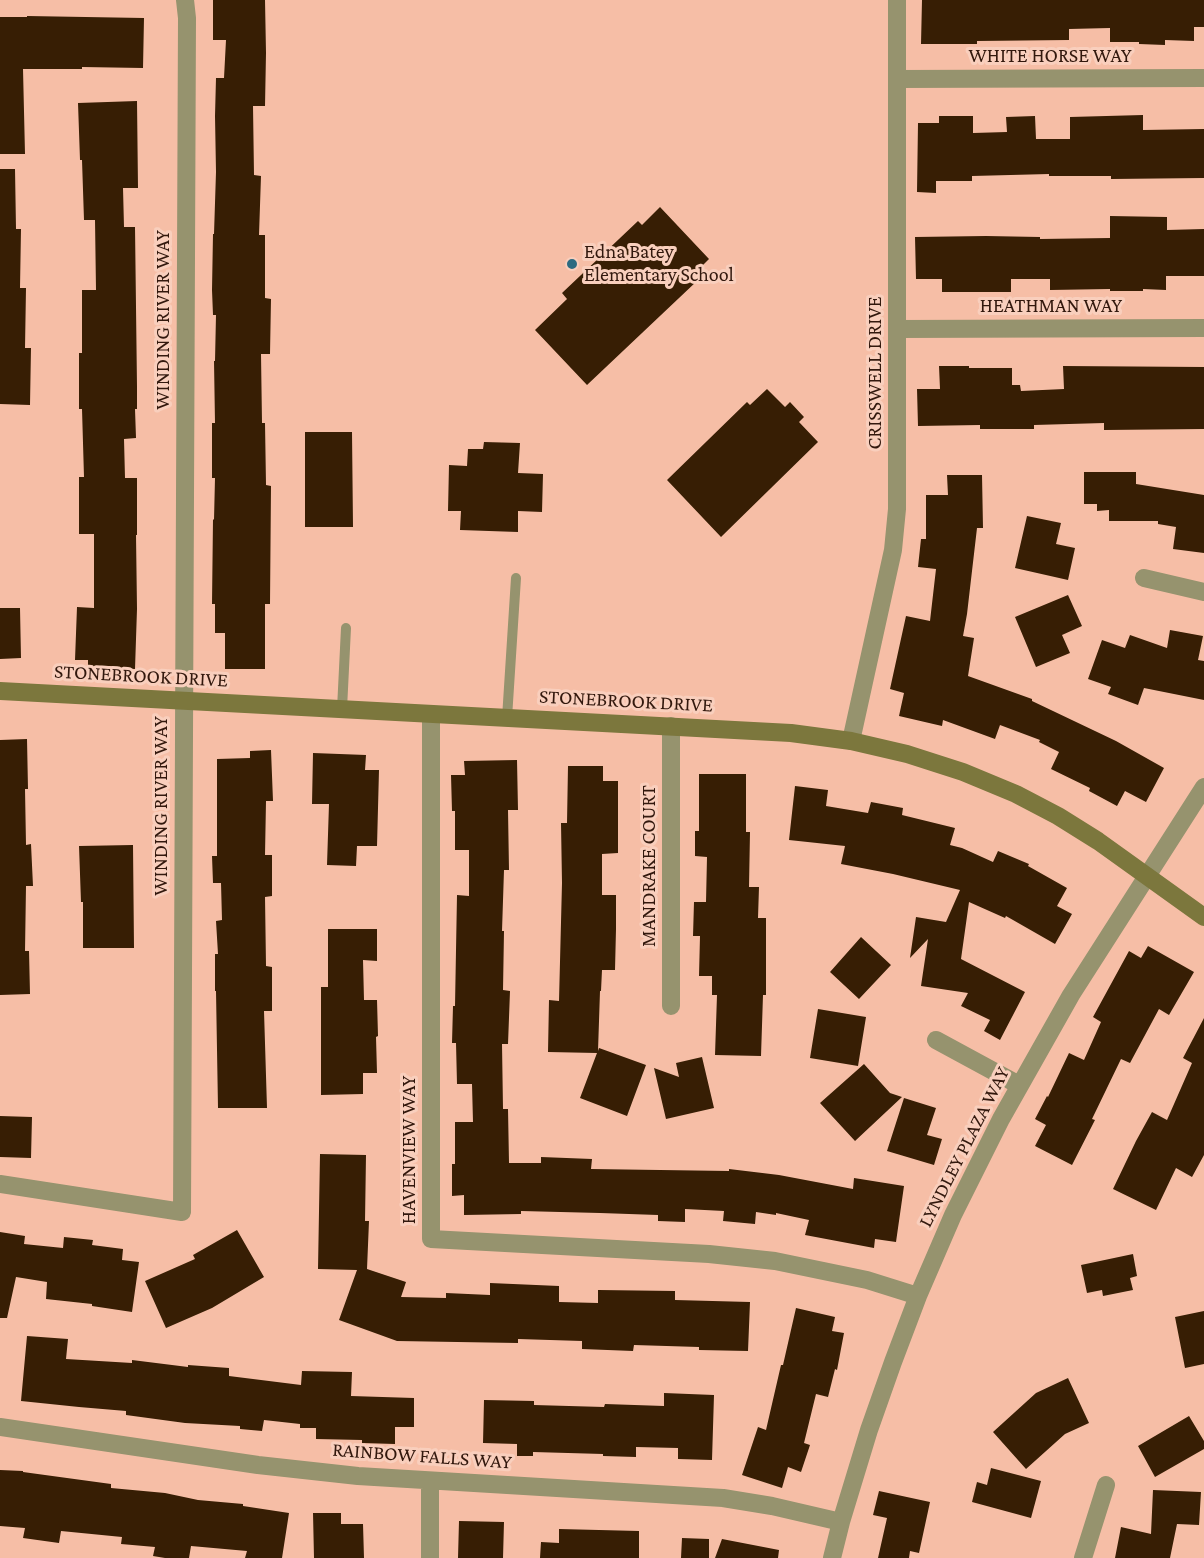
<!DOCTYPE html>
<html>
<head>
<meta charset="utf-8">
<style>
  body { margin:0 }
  canvas { display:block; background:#f6bea6 }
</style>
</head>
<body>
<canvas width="1204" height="1558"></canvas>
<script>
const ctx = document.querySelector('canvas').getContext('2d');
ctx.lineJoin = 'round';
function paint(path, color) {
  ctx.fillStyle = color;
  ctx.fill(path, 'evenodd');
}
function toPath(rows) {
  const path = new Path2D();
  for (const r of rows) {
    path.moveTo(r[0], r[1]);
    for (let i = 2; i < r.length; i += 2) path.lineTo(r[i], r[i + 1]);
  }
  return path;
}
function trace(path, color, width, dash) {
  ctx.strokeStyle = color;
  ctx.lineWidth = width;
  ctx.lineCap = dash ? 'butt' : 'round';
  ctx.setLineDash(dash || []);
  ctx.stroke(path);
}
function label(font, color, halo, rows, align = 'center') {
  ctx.font = font + ' "Crimson Pro",serif';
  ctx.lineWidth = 6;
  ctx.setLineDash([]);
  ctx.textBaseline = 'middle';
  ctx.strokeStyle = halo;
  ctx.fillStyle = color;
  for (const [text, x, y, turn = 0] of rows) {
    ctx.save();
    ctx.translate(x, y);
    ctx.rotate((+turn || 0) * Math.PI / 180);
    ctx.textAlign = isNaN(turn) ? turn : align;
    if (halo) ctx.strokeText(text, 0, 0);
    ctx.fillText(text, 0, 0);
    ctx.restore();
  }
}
paint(toPath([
  [213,0,265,0,266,53,265,106,253,106,254,175,261,176,259,235,265,235,265,298,271,299,270,354,261,354,262,423,265,423,266,485,271,486,270,604,265,604,265,669,225,669,225,633,215,633,215,604,212,604,213,519,214,520,215,478,212,478,212,423,215,423,214,361,215,361,216,315,213,315,212,290,213,234,214,234,216,172,215,116,216,78,224,78,226,40,213,40],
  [922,0,1204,0,1204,27,1194,27,1194,41,1165,40,1165,45,1139,44,1139,42,1110,42,1110,28,1069,29,1069,40,977,41,977,44,921,44],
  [27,16,144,18,143,68,82,67,82,69,23,69,25,154,0,154,0,17,27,17],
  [137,101,138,188,123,188,124,227,135,227,137,387,137,409,135,409,136,438,124,439,125,478,137,478,137,535,136,535,137,609,135,669,88,667,88,660,75,660,77,607,94,608,94,534,79,534,79,477,84,477,82,409,79,409,79,353,82,353,82,290,96,290,95,220,84,220,82,160,80,160,78,103],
  [1143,115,1143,130,1204,129,1204,178,1111,179,1111,176,1049,176,1049,174,972,176,972,181,936,181,936,193,917,192,918,123,939,123,939,116,973,116,973,133,1007,132,1006,117,1035,116,1036,139,1070,139,1070,117],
  [0,169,15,169,16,229,21,229,20,288,26,288,25,348,31,348,30,405,0,404],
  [660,207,709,259,692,276,697,281,587,385,535,330,567,299,562,293,638,221,642,225],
  [1110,216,1167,217,1167,230,1204,229,1204,276,1166,276,1166,290,1143,289,1143,291,1110,291,1110,289,1050,290,1050,279,1011,279,1011,292,942,292,942,279,916,279,915,237,986,236,1040,237,1040,239,1110,238],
  [939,366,969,366,969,368,1012,368,1012,385,1020,385,1021,391,1064,389,1063,366,1204,367,1204,429,1104,430,1104,423,1034,425,1034,429,980,429,980,425,918,426,917,389,940,389],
  [767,389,785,407,790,402,804,417,799,422,818,442,721,537,667,480,747,402,750,405],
  [305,432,352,432,353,527,305,527],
  [484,442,520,443,518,473,543,474,542,512,518,511,518,532,460,530,461,511,448,511,449,465,467,466,468,449,483,449],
  [1084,472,1136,472,1136,484,1204,495,1204,553,1173,549,1176,527,1158,524,1158,521,1109,521,1109,510,1097,511,1097,504,1084,504],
  [947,475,982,475,983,528,977,528,967,614,963,636,974,638,968,676,1032,699,1032,701,1116,741,1164,768,1146,802,1125,791,1117,806,1089,791,1090,788,1051,769,1059,752,1039,742,1040,740,1000,725,995,739,943,720,942,726,899,716,904,693,890,689,906,616,930,621,936,569,918,567,921,539,926,539,926,495,948,495],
  [1027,516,1061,523,1056,544,1075,548,1068,580,1015,568],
  [1068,595,1082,626,1062,635,1070,653,1036,667,1015,617],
  [0,608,20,608,21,658,0,659],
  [1170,630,1203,636,1198,660,1204,661,1204,700,1144,688,1138,705,1108,694,1111,687,1088,679,1102,640,1125,648,1130,635,1167,648],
  [27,739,28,789,25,789,26,845,31,844,33,886,26,886,25,951,29,951,30,994,0,995,0,740],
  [271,750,273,801,266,801,265,855,272,855,272,896,265,897,266,966,272,967,272,1011,264,1011,267,1108,218,1108,216,991,215,991,215,954,218,954,216,921,222,920,221,883,213,883,212,856,217,856,217,759,250,758,250,751],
  [313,753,366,755,365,770,379,770,377,846,357,846,356,866,327,865,329,804,312,804],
  [517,760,518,810,508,810,509,870,504,870,502,931,504,931,503,990,510,991,508,1044,502,1044,503,1109,508,1109,509,1163,541,1163,541,1157,592,1159,591,1169,729,1171,729,1169,779,1175,853,1189,854,1178,904,1186,896,1242,875,1239,874,1248,805,1235,809,1220,776,1213,776,1215,756,1212,755,1224,723,1221,724,1211,685,1209,685,1222,658,1221,658,1215,600,1213,521,1211,521,1214,464,1215,464,1195,452,1196,452,1164,455,1164,455,1122,473,1122,472,1084,457,1084,456,1043,452,1043,453,1006,455,1006,457,895,469,896,469,850,455,850,455,811,452,811,451,775,465,775,464,761],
  [568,766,603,766,603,781,618,781,618,853,602,854,602,895,616,895,616,929,615,970,602,970,601,991,600,991,598,1051,599,1048,646,1065,627,1116,580,1098,597,1053,548,1052,549,1000,559,1001,562,883,561,823,567,823],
  [699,774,746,774,746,832,750,832,749,887,759,887,758,918,766,918,766,995,763,995,761,1056,715,1055,717,995,712,995,712,976,699,976,700,936,693,936,694,902,706,902,707,857,695,856,695,831,699,831],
  [795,786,828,790,826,806,868,813,871,802,903,808,902,815,955,828,950,845,962,848,993,862,998,851,1029,864,1028,866,1067,888,1057,906,1072,914,1055,944,1006,916,1005,918,969,902,961,959,1025,992,1000,1040,984,1031,990,1020,961,1006,968,993,921,986,928,939,910,958,916,917,946,922,960,890,893,874,841,864,845,846,789,840],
  [133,845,134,948,83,948,83,902,81,902,79,846],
  [328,929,377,929,377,961,363,960,364,1000,377,1000,378,1036,376,1037,377,1073,363,1073,363,1094,321,1095,321,987,328,987],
  [861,937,891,965,859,999,830,972],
  [1148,946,1194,972,1169,1015,1159,1009,1130,1063,1121,1059,1092,1119,1095,1120,1072,1165,1035,1146,1046,1125,1035,1119,1047,1096,1048,1097,1069,1053,1084,1060,1101,1022,1093,1017,1129,951,1141,958],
  [818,1009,866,1017,858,1066,810,1058],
  [1204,1018,1204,1155,1192,1177,1176,1168,1156,1210,1113,1189,1136,1141,1152,1112,1167,1120,1192,1063,1183,1058],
  [702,1057,714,1108,666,1119,654,1068,679,1077,676,1063],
  [864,1064,890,1093,902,1097,855,1141,820,1103],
  [904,1098,936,1108,927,1135,942,1139,934,1165,887,1151],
  [0,1116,32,1117,31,1158,0,1157],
  [320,1154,366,1155,365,1221,369,1221,367,1269,406,1282,401,1297,446,1298,446,1293,490,1295,490,1283,559,1286,559,1302,598,1303,598,1290,675,1291,675,1300,750,1302,748,1351,699,1350,699,1347,634,1345,633,1351,582,1349,582,1341,518,1339,518,1343,397,1341,339,1320,357,1270,318,1269],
  [237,1230,264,1277,212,1308,166,1328,145,1281,195,1259,193,1255],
  [0,1232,25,1236,24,1244,63,1248,64,1237,93,1240,92,1245,123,1249,122,1260,139,1262,132,1312,92,1306,92,1304,46,1299,47,1282,16,1277,7,1318,0,1318],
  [1133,1254,1137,1276,1130,1278,1133,1290,1103,1296,1102,1290,1087,1293,1081,1265],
  [796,1308,835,1317,832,1331,844,1333,837,1370,835,1369,828,1397,816,1394,804,1443,810,1445,801,1472,788,1467,782,1488,742,1475,758,1427,766,1430,781,1365,783,1365],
  [1204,1311,1204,1364,1185,1368,1175,1317],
  [27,1336,68,1339,66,1359,132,1363,132,1360,188,1367,188,1365,229,1368,229,1376,301,1385,302,1371,352,1372,351,1396,414,1398,414,1427,395,1427,395,1444,362,1443,362,1440,316,1439,316,1428,300,1428,300,1424,264,1420,262,1431,240,1429,240,1426,185,1423,126,1415,126,1411,79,1407,21,1401],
  [1068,1378,1089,1423,1065,1434,1026,1469,993,1432,1036,1393],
  [664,1393,714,1395,712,1460,678,1459,678,1448,636,1447,636,1457,603,1456,603,1454,533,1452,533,1456,517,1456,517,1444,483,1443,484,1400,534,1401,534,1405,604,1407,605,1404,664,1406],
  [1189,1416,1204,1441,1204,1449,1155,1477,1138,1446],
  [991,1468,1041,1481,1031,1518,972,1502,977,1482,987,1485],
  [0,1470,23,1471,23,1472,111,1484,111,1488,165,1493,198,1500,243,1504,243,1506,289,1513,282,1558,245,1558,247,1551,191,1546,189,1558,165,1558,153,1556,155,1547,121,1544,122,1537,61,1531,59,1543,23,1538,25,1528,0,1526],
  [1153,1490,1201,1492,1199,1525,1177,1524,1170,1558,1115,1558,1121,1527,1151,1534],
  [879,1491,930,1502,919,1553,910,1551,909,1558,878,1558,887,1518,873,1515],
  [313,1513,341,1513,341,1524,363,1524,364,1558,314,1558],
  [459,1521,504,1522,503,1558,458,1558],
  [559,1529,639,1531,639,1558,540,1558,541,1542,559,1543],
  [682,1538,709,1539,709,1558,681,1558],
  [722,1539,779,1550,778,1558,715,1558]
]), '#371e04');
trace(toPath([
  [342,709,346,628],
  [507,718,516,578]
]), '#96936e', 10);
trace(toPath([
  [897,79,1204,78],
  [897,329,1204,328],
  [1144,578,1204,592],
  [431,714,431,1239,709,1254,775,1261,867,1280,918,1296],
  [671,726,671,1006],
  [851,741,893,550,897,509,897,0],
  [936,1040,1019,1085],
  [0,1184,182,1212,187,18,185,0],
  [0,1427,258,1465,358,1476,723,1498,772,1506,841,1522],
  [430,1481,430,1558],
  [832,1558,841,1522,869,1430,893,1362,918,1296,953,1215,1001,1119,1071,995,1204,787],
  [1083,1558,1106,1485]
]), '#96936e', 18);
trace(toPath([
  [0,691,791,733,851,741,907,754,963,772,1016,794,1058,816,1098,841,1204,917]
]), '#7c773d', 18);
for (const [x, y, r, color] of [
  [572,264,6,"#2d6b81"]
]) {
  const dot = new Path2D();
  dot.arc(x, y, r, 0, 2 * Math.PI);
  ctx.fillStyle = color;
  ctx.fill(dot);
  trace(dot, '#f9cfbd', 2);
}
label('20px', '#32180d', '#f9cfbd', [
  ["WHITE HORSE WAY",1050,56],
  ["HEATHMAN WAY",1051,306],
  ["WINDING RIVER WAY",163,320,-90],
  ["CRISSWELL DRIVE",875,373,-90],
  ["STONEBROOK DRIVE",141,676,3],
  ["STONEBROOK DRIVE",626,701,3],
  ["WINDING RIVER WAY",161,806,-90],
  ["MANDRAKE COURT",649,866,-90],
  ["LYNDLEY PLAZA WAY",964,1147,-63],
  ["HAVENVIEW WAY",409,1150,-90],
  ["RAINBOW FALLS WAY",422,1456,4]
]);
label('20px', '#32180d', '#f9cfbd', [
  ["Edna Batey",584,252],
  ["Elementary School",584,275]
], 'left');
</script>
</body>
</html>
